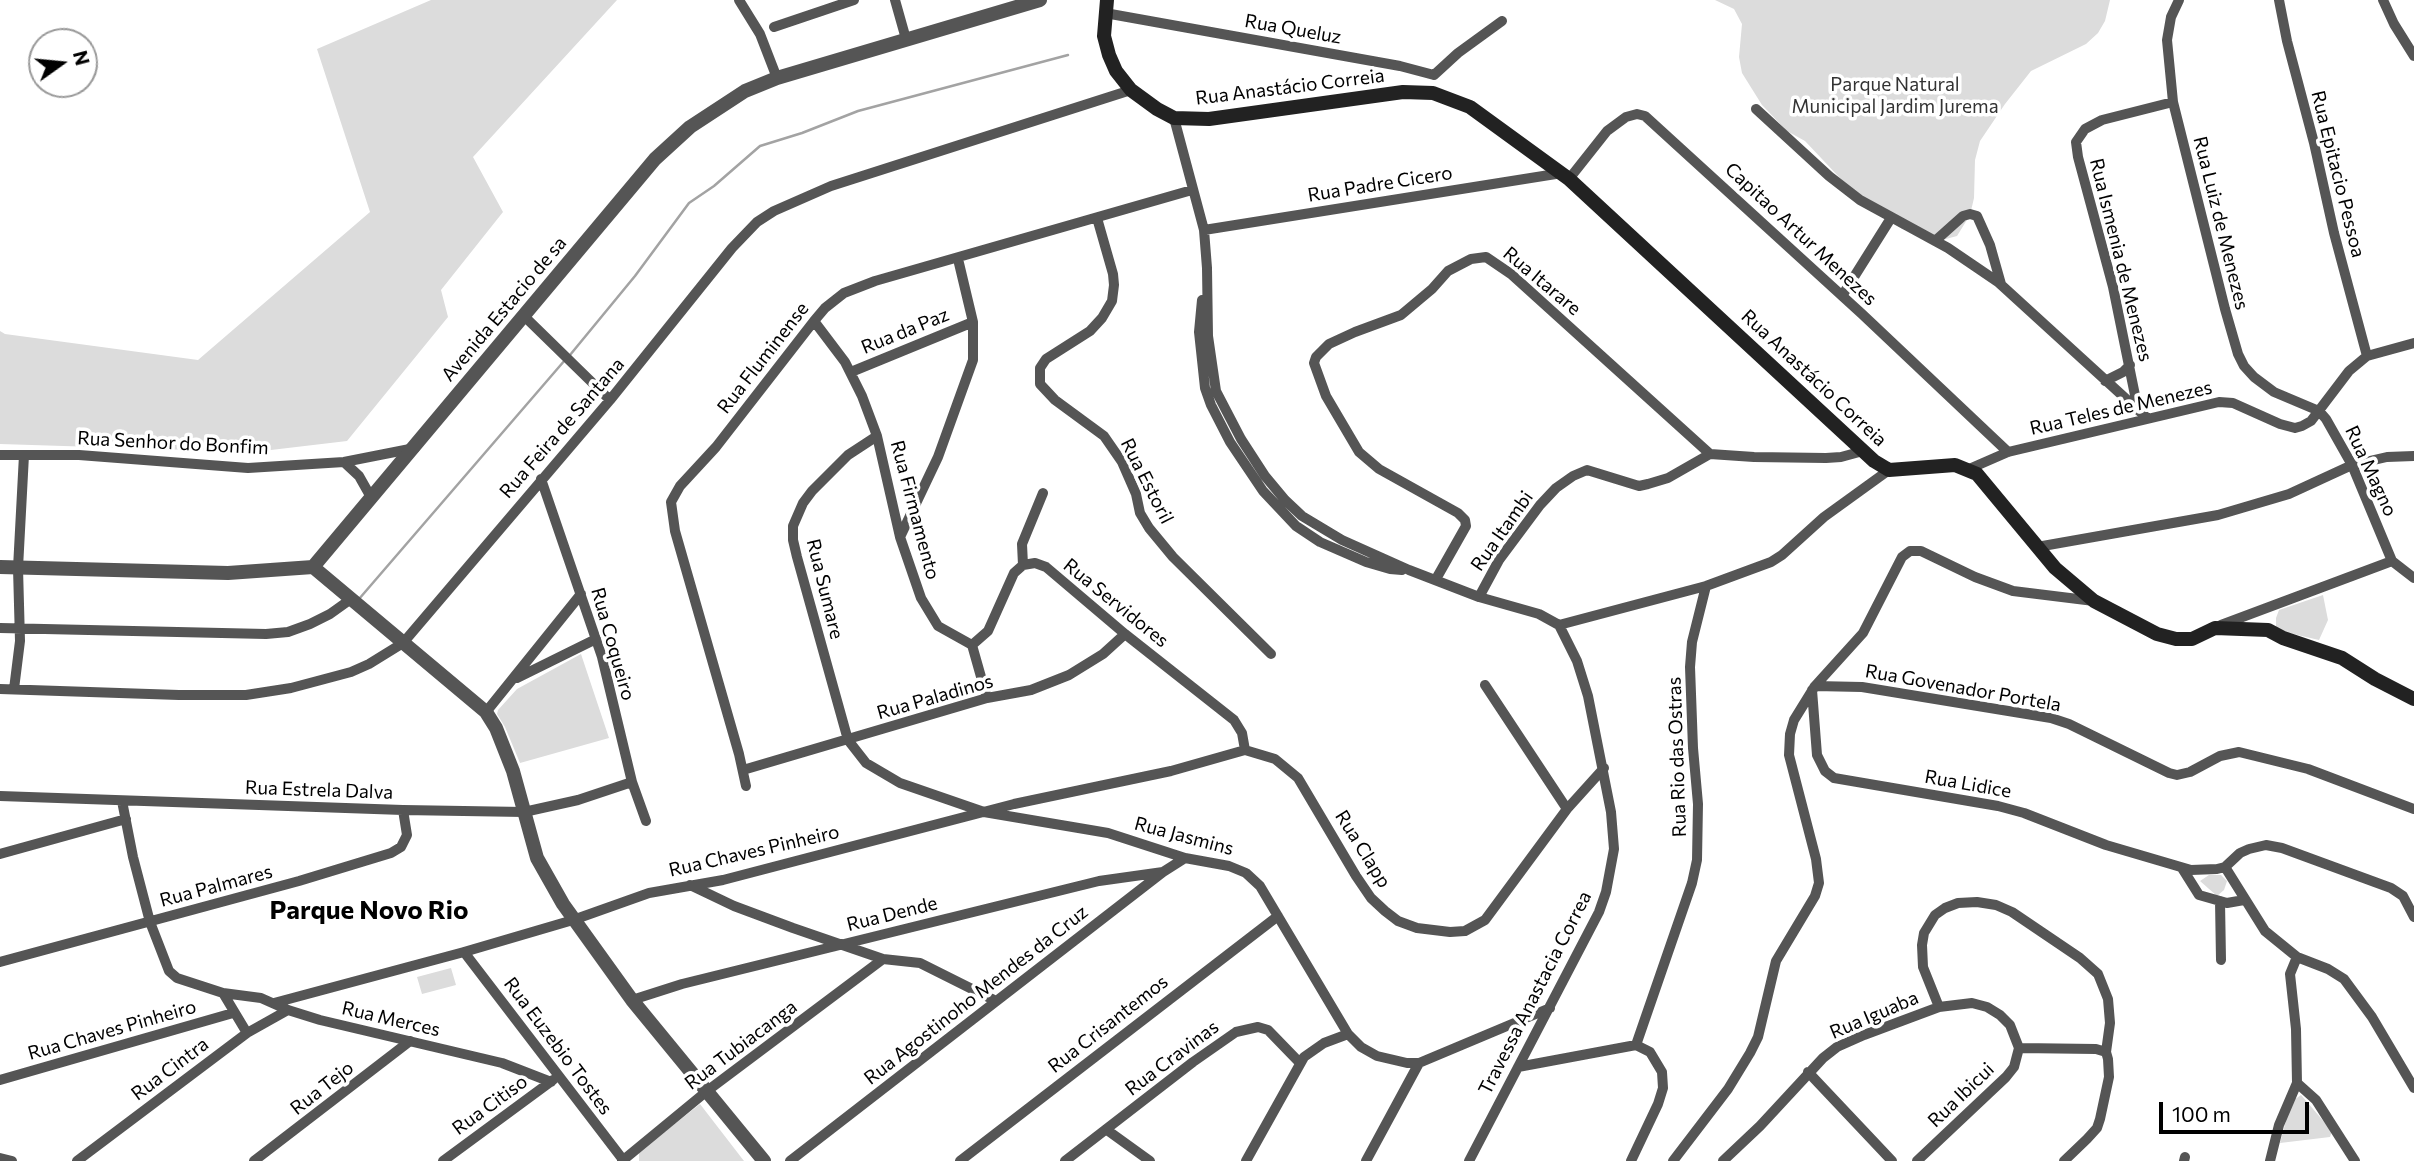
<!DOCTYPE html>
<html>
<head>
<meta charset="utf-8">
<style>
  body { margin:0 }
  #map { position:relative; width:2414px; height:1161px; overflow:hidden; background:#fff; font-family:Commissioner,sans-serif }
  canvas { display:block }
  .north { position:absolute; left:28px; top:28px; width:70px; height:70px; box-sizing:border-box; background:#fff; border:2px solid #999; border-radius:50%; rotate:75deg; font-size:19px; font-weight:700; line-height:28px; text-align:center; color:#000 }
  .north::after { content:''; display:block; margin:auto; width:24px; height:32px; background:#000; clip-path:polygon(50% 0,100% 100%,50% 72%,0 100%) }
  .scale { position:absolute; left:2159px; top:1102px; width:150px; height:32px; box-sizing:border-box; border:4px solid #000; border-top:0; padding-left:9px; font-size:21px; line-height:24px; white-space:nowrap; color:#000; -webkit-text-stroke:5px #fff; paint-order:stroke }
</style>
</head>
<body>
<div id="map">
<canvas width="2414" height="1161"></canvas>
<div class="north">N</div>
<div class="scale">100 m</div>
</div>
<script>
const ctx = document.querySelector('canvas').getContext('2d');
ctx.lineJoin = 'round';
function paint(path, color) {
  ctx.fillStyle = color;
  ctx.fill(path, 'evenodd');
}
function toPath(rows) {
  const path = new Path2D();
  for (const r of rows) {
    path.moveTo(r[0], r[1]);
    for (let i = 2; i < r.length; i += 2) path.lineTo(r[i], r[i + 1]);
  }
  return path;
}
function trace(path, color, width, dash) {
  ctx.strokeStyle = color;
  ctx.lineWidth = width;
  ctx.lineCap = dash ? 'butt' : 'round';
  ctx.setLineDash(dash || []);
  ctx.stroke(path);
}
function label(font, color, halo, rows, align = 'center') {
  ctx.font = font + ' Commissioner,sans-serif';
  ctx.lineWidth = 7;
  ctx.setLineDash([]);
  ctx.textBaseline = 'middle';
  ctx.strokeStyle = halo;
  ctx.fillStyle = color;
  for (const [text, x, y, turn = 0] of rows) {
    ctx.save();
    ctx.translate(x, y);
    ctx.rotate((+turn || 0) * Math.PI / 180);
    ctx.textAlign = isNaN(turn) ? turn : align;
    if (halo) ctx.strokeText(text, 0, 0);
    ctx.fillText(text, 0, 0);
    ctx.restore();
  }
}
paint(toPath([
  [431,0,617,0,473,157,503,212,441,290,448,317,347,441,254,452,0,444,0,331,5,334,198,360,370,212,317,49],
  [1715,0,2110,0,2105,21,2098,33,2086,44,2031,71,2005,104,1980,141,1975,160,1974,198,1970,215,1957,236,1942,240,1902,229,1881,215,1856,195,1805,141,1787,131,1762,105,1742,73,1739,57,1742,24,1734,9],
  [2323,595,2328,620,2319,640,2276,630,2276,618,2279,610],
  [581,654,609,738,520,763,505,727,497,714,498,710,517,689],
  [2209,875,2221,875,2227,881,2224,890,2217,896,2200,881],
  [451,968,456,985,422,994,417,977],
  [2301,1095,2332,1131,2330,1137,2280,1143,2287,1117,2294,1100],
  [700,1104,744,1161,639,1161,639,1152]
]), '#dcdcdc');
trace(toPath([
  [570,355,635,276,689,203,714,186,760,146,802,133,858,111,1068,55],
  [359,599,565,360]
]), '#a3a3a3', 2.5);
trace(toPath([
  [739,0,760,34,777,78],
  [895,0,906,39],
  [2179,0,2171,17,2167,40,2173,102,2225,309,2238,354,2244,366,2254,377,2274,392,2319,411,2326,419,2352,465,2392,561,2414,578],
  [2279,0,2287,41,2314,143,2334,233,2367,356],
  [2383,0,2394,24,2414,56],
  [1105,13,1400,66,1434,75],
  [774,27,854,0],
  [1434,75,1458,53,1502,21],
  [1756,109,1829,176,1860,200,1948,248,1998,282,2147,418],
  [1174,118,1204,230,1207,268,1208,336,1216,391,1241,439,1265,476,1285,500,1302,516,1342,540,1409,570,1479,597,1539,614,1559,625,1577,661,1588,696,1611,812,1614,849,1606,892,1599,912,1469,1161],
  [1569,179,1607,131,1626,117,1637,114,1645,116,1862,314,2008,452],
  [1097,218,1113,274,1114,285,1112,301,1102,318,1090,331,1046,359,1040,368,1040,384,1055,400,1104,436,1122,462,1136,494,1140,513,1149,528,1173,557,1271,654],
  [1204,230,1562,173],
  [1935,241,1963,216,1970,214,1977,216,1990,245,2001,284],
  [1842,296,1891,218],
  [1202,300,1199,332,1205,388,1211,405,1230,442,1263,491,1296,526,1320,542,1366,562,1390,569,1402,570],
  [524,316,610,400],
  [814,321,845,362,862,396,877,436,900,537,921,598,938,626,972,645,987,698],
  [851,372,973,322],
  [2105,381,2123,372,2130,365],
  [2138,410,2113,287,2078,157,2076,142,2085,129,2102,120,2173,102],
  [877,436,848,455,812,491,803,503,793,526,793,540,797,557,848,740,866,763,900,783,984,812,1108,833,1185,858,1229,866,1246,873,1260,886,1348,1034,1361,1047,1377,1056,1407,1063,1419,1063,1550,1008],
  [0,455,79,455,248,468,344,462,415,448],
  [344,462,359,476,372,499],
  [1969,469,2008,452,2219,402,2233,403,2280,424,2295,428,2302,426,2311,421,2349,371,2367,356,2414,343],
  [541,479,602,657,632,782,646,821],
  [900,537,938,457,973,360,973,322,958,259],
  [2037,547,2218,515,2289,494,2352,465,2387,457,2414,456],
  [1023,565,1022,544,1043,493],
  [1436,579,1466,526,1465,520,1458,513,1379,469,1359,452,1326,396,1314,363,1316,357,1329,344,1355,332,1401,315,1432,289,1448,271,1471,259,1486,257,1511,274,1710,454,1754,457,1826,458,1841,457,1863,451],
  [1479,597,1499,560,1540,505,1556,488,1573,476,1587,470,1639,486,1648,484,1668,478,1710,454],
  [1559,625,1706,586,1771,562,1782,555,1824,517,1889,470],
  [2221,625,2392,561],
  [0,628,266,634,288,632,310,624,330,614,351,599],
  [972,645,988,631,1014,573,1023,565,1035,563,1046,567,1125,634,1234,720,1242,733,1245,750],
  [517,678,596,639],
  [1485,685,1567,809],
  [1815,686,1862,687,2051,718,2069,724,2169,773,2177,775,2190,772,2220,756,2239,752,2308,769,2414,809],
  [0,689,179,695,246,695,291,688,351,672,369,664,403,643,610,400,732,248,757,222,774,211,831,186,1131,90],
  [14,689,20,641,18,568,24,455],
  [1812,690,1817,755,1825,771,1834,778,1998,806,2024,813,2106,845,2191,870,2217,869,2225,867,2240,853,2249,849,2266,845,2282,848,2391,888,2403,896,2414,917],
  [486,712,581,594],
  [1245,750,1275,759,1298,778,1356,876,1371,898,1385,911,1398,921,1417,928,1450,932,1465,931,1485,920,1567,809,1604,768],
  [743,770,987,698,1031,690,1069,675,1103,654,1125,634],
  [746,786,739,754,675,531,671,502,680,486,716,447,814,321,825,308,844,293,875,281,1192,190],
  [0,796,403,810,524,812,578,800,632,782],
  [122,801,133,857,150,922,169,971,177,978,223,993,261,998,288,1010,320,1020,502,1063,551,1082],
  [0,854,126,819],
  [2225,867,2265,931,2297,957,2290,974,2296,1029,2297,1083,2279,1125,2270,1161],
  [2182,868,2199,895,2227,903,2244,900],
  [690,885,734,906,793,928,883,959,920,963,996,1001],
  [2220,901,2221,960],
  [464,952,624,1161],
  [2297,957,2328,969,2344,979,2372,1017,2414,1088],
  [0,962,299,881,391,853,401,847,407,835,403,810],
  [223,993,247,1033],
  [632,1000,682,984,1099,881,1163,872],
  [274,1003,464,952,573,920,649,893,723,880,1014,804,1171,771,1245,750],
  [1939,1007,1923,967,1922,945,1924,933,1935,915,1945,908,1958,903,1977,902,1996,905,2012,912,2080,958,2098,974,2108,999,2110,1023,2106,1052],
  [1636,1045,1692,883,1697,860,1698,804,1693,748,1690,667,1692,642,1706,586],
  [2019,1048,2096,1049,2106,1052,2108,1059,2109,1077,2100,1119,2097,1128,2087,1139,2064,1161],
  [1518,1067,1636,1045,1650,1052,1662,1072,1663,1088,1658,1104,1631,1161],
  [1808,1072,1892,1161],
  [0,1080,233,1013],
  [2297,1083,2316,1100,2355,1161],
  [1107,1130,1150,1161],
  [0,1158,12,1161],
  [77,1161,247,1033,288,1010],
  [254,1161,410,1041],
  [443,1161,553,1080],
  [622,1161,707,1091,883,959],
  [790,1161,1163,872,1185,858],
  [960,1161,1278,916],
  [1065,1161,1193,1062,1236,1032,1258,1027,1268,1030,1300,1063],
  [1246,1161,1304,1057,1324,1043,1348,1034],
  [1366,1161,1419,1063],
  [1673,1161,1728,1089,1750,1053,1758,1037,1776,961,1815,896,1819,883,1816,859,1789,755,1790,734,1794,720,1815,686,1863,633,1902,557,1910,551,1921,551,1975,577,2013,591,2094,601],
  [1723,1161,1760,1126,1823,1058,1837,1047,1864,1035,1939,1007,1972,1003,1987,1007,2000,1015,2010,1025,2019,1048],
  [1917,1161,2006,1077,2014,1067,2019,1048],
  [2184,1161,2185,1157]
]), '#555', 10);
trace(toPath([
  [0,567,228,573,313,567,655,159,690,127,745,91,777,78,1040,0],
  [313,567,486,712,496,728,513,771,537,858,563,904,632,1000,764,1161]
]), '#555', 14);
trace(toPath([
  [1107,0,1104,36,1109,55,1116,71,1131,90,1157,109,1174,118,1209,119,1403,92,1433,93,1470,107,1569,179,1874,461,1889,470,1955,465,1977,474,2055,568,2094,601,2157,634,2176,639,2192,639,2215,628,2268,630,2283,638,2342,658,2375,679,2414,699]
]), '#222', 14);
label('19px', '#000', '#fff', [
  ["Rua Queluz",1293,29,10],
  ["Rua Anastácio Correia",1290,87,-7],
  ["Rua Epitacio Pessoa",2338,174,76],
  ["Rua Padre Cicero",1380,184,-9],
  ["Rua Luiz de Menezes",2221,223,76],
  ["Capitao Artur Menezes",1801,234,43],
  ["Rua Ismenia de Menezes",2121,260,76],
  ["Rua Itarare",1542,281,40],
  ["Avenida Estacio de sa",504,309,-50],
  ["Rua da Paz",905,331,-22],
  ["Rua Fluminense",763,358,-52],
  ["Rua Anastácio Correia",1814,378,43],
  ["Rua Teles de Menezes",2121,408,-13],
  ["Rua Feira de Santana",562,428,-49],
  ["Rua Senhor do Bonfim",173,443,3],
  ["Rua Magno",2371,471,65],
  ["Rua Estoril",1147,481,63],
  ["Rua Firmamento",915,510,75],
  ["Rua Itambi",1502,531,-55],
  ["Rua Sumare",825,589,76],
  ["Rua Servidores",1116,603,39],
  ["Rua Coqueiro",613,644,74],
  ["Rua Govenador Portela",1963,688,10],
  ["Rua Paladinos",935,697,-16],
  ["Rua Rio das Ostras",1677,757,-92],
  ["Rua Lidice",1968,784,10],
  ["Rua Estrela Dalva",319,790,2],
  ["Rua Jasmins",1184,836,15],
  ["Rua Clapp",1363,849,58],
  ["Rua Chaves Pinheiro",754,851,-13],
  ["Rua Palmares",216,886,-15],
  ["Rua Dende",892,914,-14],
  ["Travessa Anastacia Correa",1535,993,-63],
  ["Rua Agostinoho Mendes da Cruz",976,995,-38],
  ["Rua Iguaba",1874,1015,-23],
  ["Rua Merces",391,1019,13],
  ["Rua Crisantemos",1108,1024,-38],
  ["Rua Chaves Pinheiro",112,1030,-16],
  ["Rua Tubiacanga",741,1045,-37],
  ["Rua Euzebio Tostes",558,1046,53],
  ["Rua Cravinas",1172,1058,-37],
  ["Rua Cintra",170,1069,-37],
  ["Rua Tejo",322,1088,-38],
  ["Rua Ibicui",1961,1095,-44],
  ["Rua Citiso",490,1105,-36]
]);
label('19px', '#333', '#fff', [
  ["Parque Natural",1895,85],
  ["Municipal Jardim Jurema",1895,107]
]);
label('bold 26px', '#000', '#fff', [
  ["Parque Novo Rio",369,910]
]);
</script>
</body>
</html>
